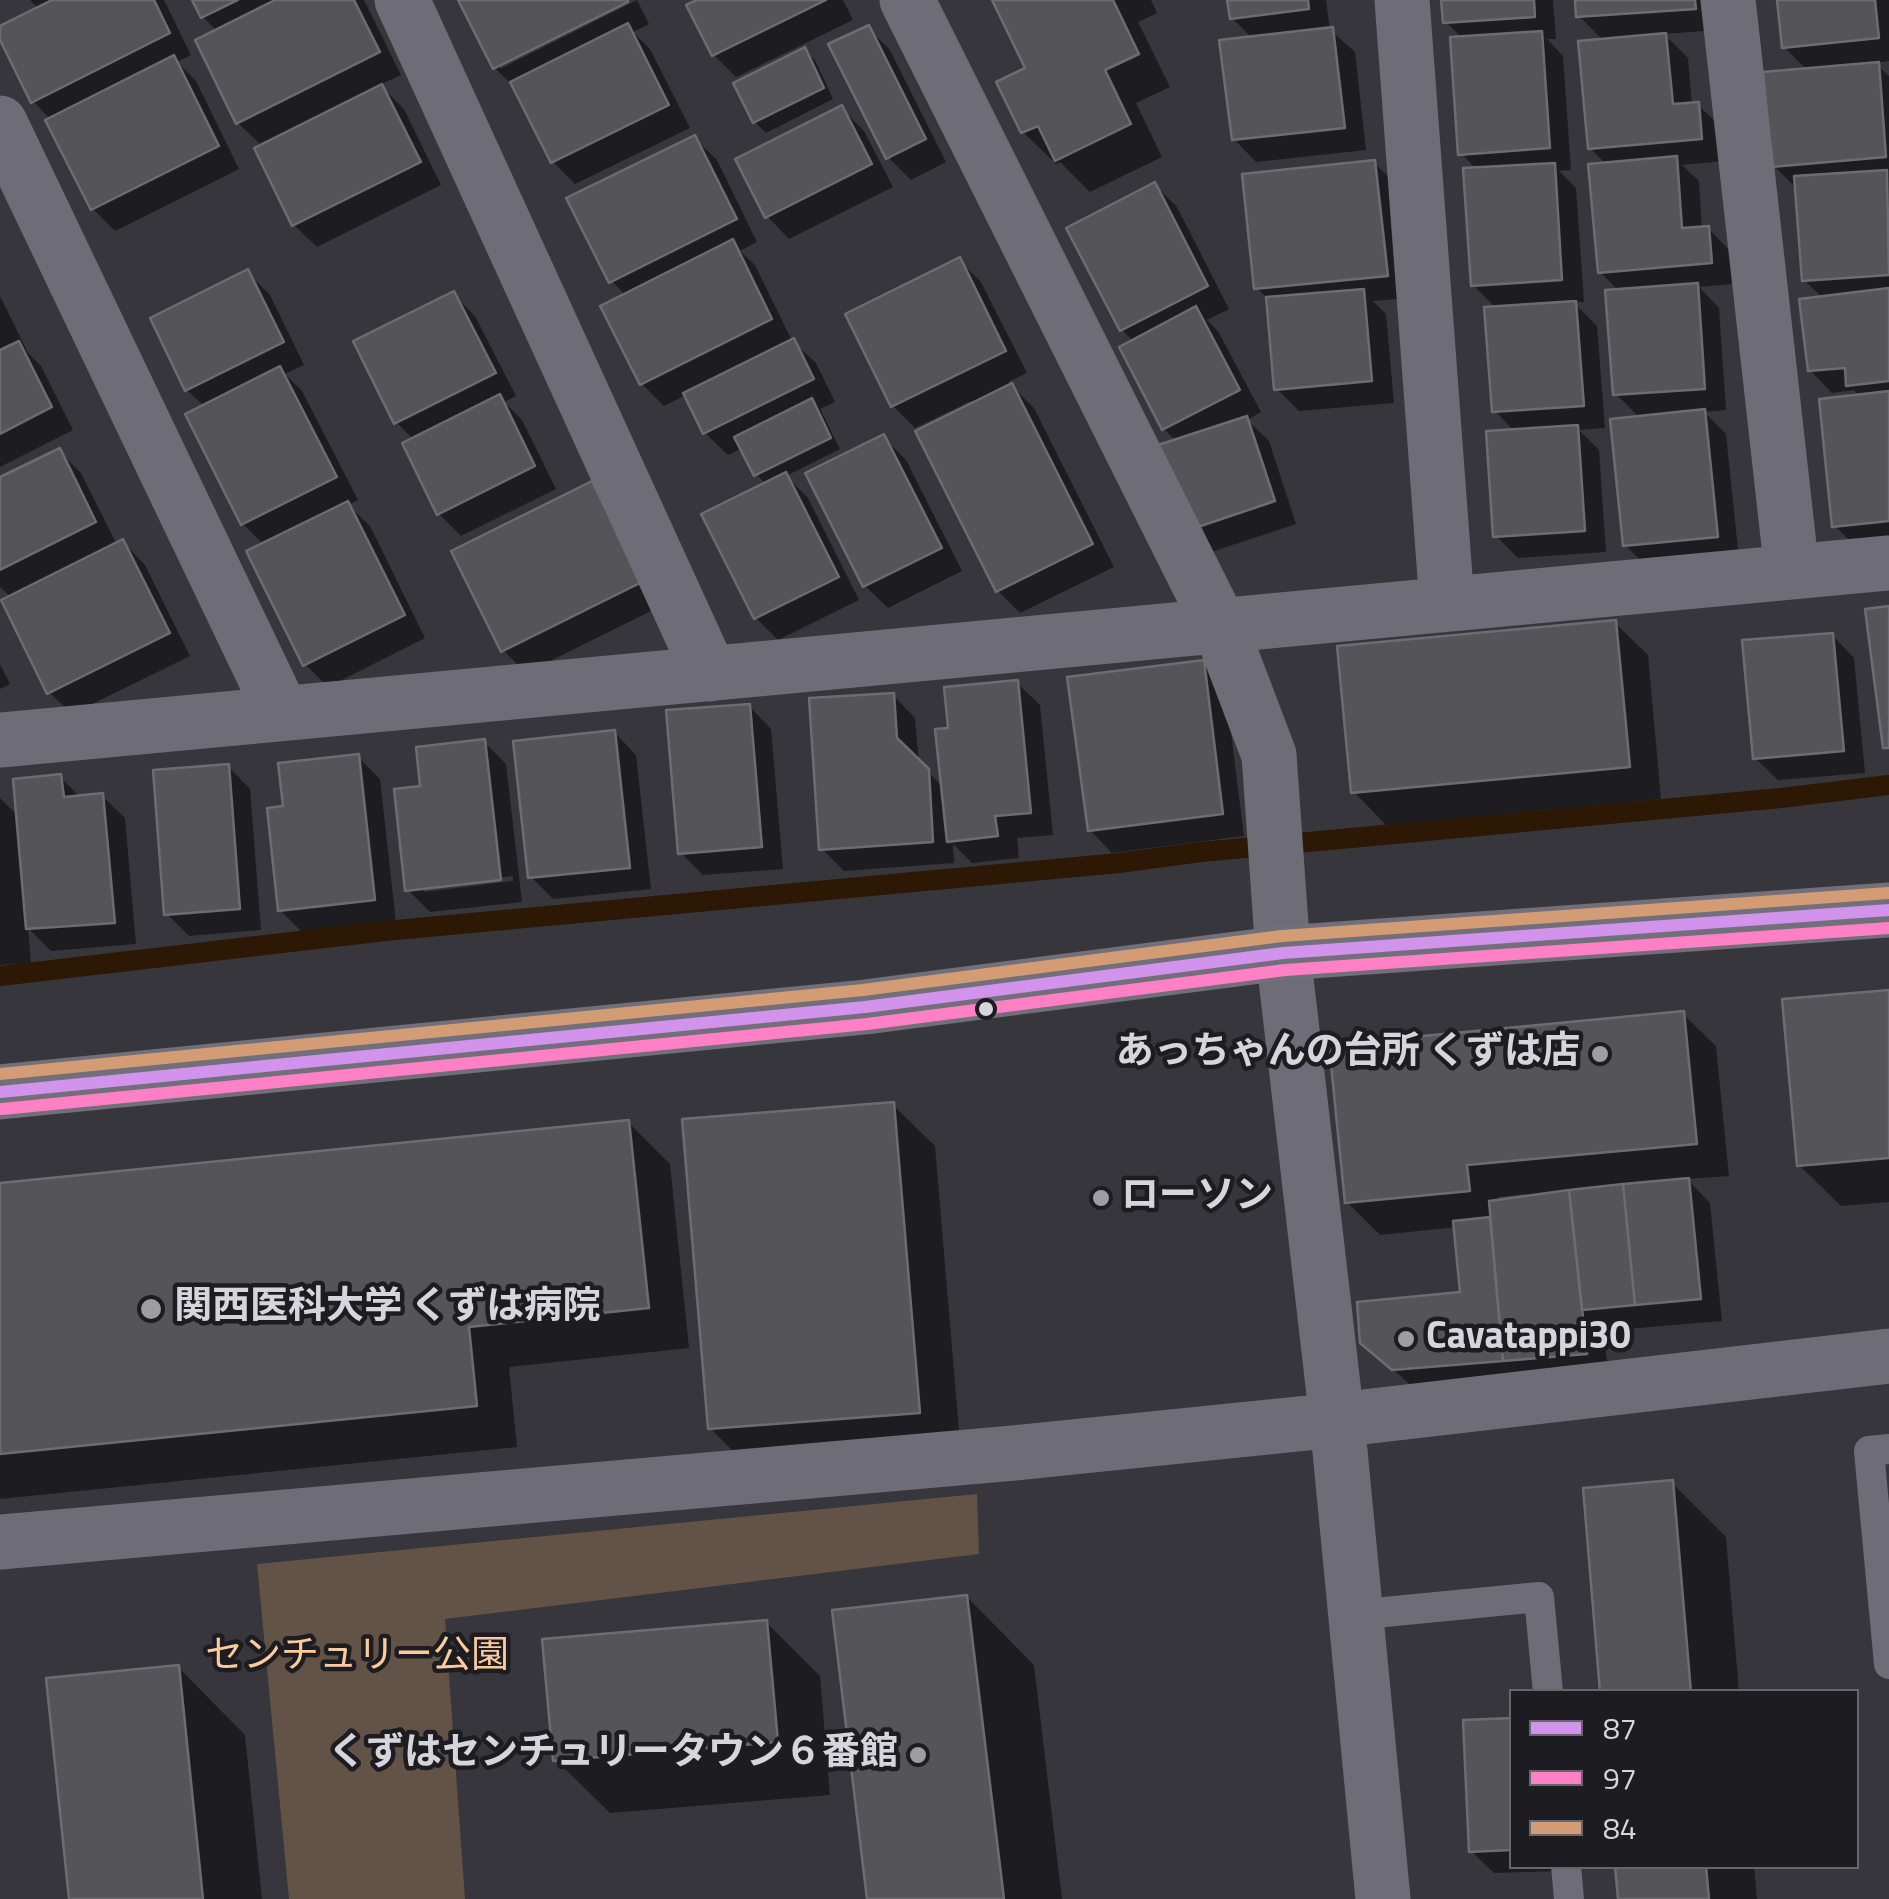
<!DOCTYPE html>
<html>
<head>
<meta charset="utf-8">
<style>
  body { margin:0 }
  #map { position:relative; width:1889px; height:1899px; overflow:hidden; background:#37363c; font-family:"Titillium Web",sans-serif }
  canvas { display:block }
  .legend { position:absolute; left:1509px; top:1689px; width:350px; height:180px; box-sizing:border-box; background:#1c1c21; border:2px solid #66666c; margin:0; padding:12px 18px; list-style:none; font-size:30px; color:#d6d5dc }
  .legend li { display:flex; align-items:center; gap:20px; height:50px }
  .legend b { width:50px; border:2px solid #66666c }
</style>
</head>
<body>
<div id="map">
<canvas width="1889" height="1899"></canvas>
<ul class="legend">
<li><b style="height:12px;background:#d193ec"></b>87</li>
<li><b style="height:12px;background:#ff80c5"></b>97</li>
<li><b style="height:12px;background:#d39c74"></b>84</li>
</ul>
</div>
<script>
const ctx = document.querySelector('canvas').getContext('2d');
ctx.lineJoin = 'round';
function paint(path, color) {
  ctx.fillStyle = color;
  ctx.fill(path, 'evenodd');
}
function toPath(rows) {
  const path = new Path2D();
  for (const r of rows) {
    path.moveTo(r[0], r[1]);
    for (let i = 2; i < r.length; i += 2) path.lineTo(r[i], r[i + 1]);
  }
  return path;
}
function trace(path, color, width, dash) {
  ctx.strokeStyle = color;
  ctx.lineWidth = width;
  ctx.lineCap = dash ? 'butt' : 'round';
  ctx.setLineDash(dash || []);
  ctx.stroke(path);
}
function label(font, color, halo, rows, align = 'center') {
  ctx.font = font + ' "Titillium Web","Noto Sans JP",sans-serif';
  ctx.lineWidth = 9;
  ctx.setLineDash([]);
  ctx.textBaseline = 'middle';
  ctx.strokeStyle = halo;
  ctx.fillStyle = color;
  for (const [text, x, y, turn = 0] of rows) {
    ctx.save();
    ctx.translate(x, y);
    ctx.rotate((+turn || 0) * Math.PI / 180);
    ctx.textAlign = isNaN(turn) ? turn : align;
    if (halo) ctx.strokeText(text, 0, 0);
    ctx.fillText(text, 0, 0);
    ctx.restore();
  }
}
paint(toPath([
  [977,1494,979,1554,445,1619,465,1899,289,1899,257,1564]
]), '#625346');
paint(toPath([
  [30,0,164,0,191,55,177,62,196,81,239,169,115,231,93,209,51,120,33,101,0,35,0,29,39,9],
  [194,0,364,0,401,75,380,85,404,109,441,185,317,247,294,225,263,147,238,123,218,32,203,17],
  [461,0,626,0,500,63,500,69,637,0,649,24,633,32,650,49,690,128,575,184,553,162,516,89,495,68],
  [702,0,843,0,853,20,736,77,714,55],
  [995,0,1151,0,1157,13,1138,22,1170,87,1136,103,1162,157,1090,192,1060,162,1056,164,1023,132,1028,69],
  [1229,0,1326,0,1330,30,1355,52,1366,150,1256,162,1234,139,1252,38,1232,18],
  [1444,0,1553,0,1556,39,1547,39,1563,56,1571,170,1559,171,1576,188,1584,302,1573,302,1597,326,1605,428,1579,430,1599,450,1606,552,1518,558,1496,536,1515,432,1495,411,1497,309,1473,285,1477,170,1461,153,1462,38,1446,22],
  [1578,0,1715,0,1717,30,1664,34,1688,58,1692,105,1698,105,1721,127,1723,161,1682,165,1699,181,1702,229,1708,228,1730,251,1733,284,1699,287,1719,308,1726,410,1704,412,1726,434,1739,559,1647,567,1625,545,1640,418,1616,394,1620,292,1600,272,1607,165,1590,148,1604,41,1579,16],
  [1779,0,1889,0,1889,61,1875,63,1889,76,1889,545,1857,548,1835,526,1860,397,1854,390,1832,393,1810,370,1823,298,1804,280,1796,188,1773,165,1808,71,1784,47],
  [868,28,890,50,946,162,911,180,888,157],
  [804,50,815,60,833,99,766,133,755,122],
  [842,109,864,131,893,187,789,239,767,216],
  [694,138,717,160,757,242,740,251,755,265,792,341,816,363,835,402,820,409,840,449,786,476,808,498,859,600,778,640,756,618,767,485,756,474,743,448,728,455,705,433,686,395,664,406,642,384,626,296,612,281],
  [1374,163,1397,185,1409,298,1373,301,1386,314,1394,403,1299,411,1276,388,1269,300,1256,287],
  [1155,185,1177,207,1229,309,1207,320,1218,331,1261,412,1247,420,1269,441,1296,524,1211,552,1188,529,1177,442,1164,429,1122,348,1134,342,1122,330],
  [959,260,981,282,1027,373,1008,382,1034,408,1114,567,1020,613,998,591,971,401,915,428,893,406],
  [247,272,270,295,304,365,285,374,302,391,358,500,348,505,370,526,425,638,328,687,305,664,264,545,243,524,205,407,187,390],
  [453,294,475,316,516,396,504,402,522,420,556,489,461,536,439,514,414,440,396,422],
  [0,296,28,353,41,366,73,430,0,467],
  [883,437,906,460,962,571,888,608,865,586],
  [59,451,81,473,117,545,123,542,145,565,190,656,72,714,49,692,11,597,0,587,0,480],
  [614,507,663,605,526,673,503,650],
  [1615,623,1648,655,1661,799,1386,825,1354,792],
  [1832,635,1854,658,1865,773,1778,780,1755,758],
  [1203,662,1225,685,1244,836,1112,853,1090,830],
  [0,664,10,684,0,689],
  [1017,683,1040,705,1053,835,1017,838,1019,858,972,863,953,844,954,863,844,871,821,848,893,695,915,718,919,763,944,788,951,730],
  [749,706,771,729,783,869,703,875,681,853],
  [614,732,636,755,651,889,553,899,531,877],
  [484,742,506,764,522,902,430,912,408,890,423,788],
  [513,876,513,881,424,892,424,886],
  [358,757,380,779,396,922,302,932,280,910,285,808],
  [228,766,250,789,261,930,189,936,166,913],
  [60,777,81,798,102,796,125,818,136,944,51,951,28,928,31,963,0,965,0,798,19,817],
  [1889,993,1889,1202,1841,1206,1799,1165],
  [1683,1014,1716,1046,1729,1176,1687,1179,1710,1203,1722,1321,1603,1331,1609,1375,1417,1391,1363,1342,1463,1295,1457,1227,1380,1235,1347,1202],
  [1526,1194,1526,1199,1498,1202,1498,1197],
  [893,1105,935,1146,961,1454,752,1470,710,1428],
  [628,1122,670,1164,689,1348,509,1367,517,1447,0,1499,0,1186],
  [1672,1483,1726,1537,1739,1692,1603,1692],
  [967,1597,1034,1665,1062,1899,869,1899],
  [766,1622,820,1676,830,1795,610,1813,556,1760],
  [178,1667,245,1735,262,1899,71,1899],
  [1512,1721,1512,1866,1558,1866,1559,1871,1494,1873,1471,1851],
  [1618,1866,1754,1866,1757,1899,1621,1899]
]), '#0007');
trace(toPath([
  [0,976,385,931,1119,863,1201,852,1781,798,1889,785]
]), '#2c1805', 20);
const building = toPath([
  [52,0,154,0,170,33,31,103,0,40,0,26,52,0],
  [192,0,238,0,201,18,192,0],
  [275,0,354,0,380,52,236,124,195,40,275,0],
  [458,0,628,0,628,2,493,69,458,0],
  [697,0,826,0,712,56,686,5,697,0],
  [992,0,1113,0,1139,54,1105,70,1131,124,1055,161,1038,126,1021,133,996,82,1025,68,992,0],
  [1227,0,1308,0,1309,9,1230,19,1227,0],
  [1441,0,1534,0,1535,17,1443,23,1441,0],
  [1575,0,1695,0,1696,9,1576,17,1575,0],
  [1777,0,1875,0,1879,38,1782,48,1777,0],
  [628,23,669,105,551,163,510,82,628,23],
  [869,25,926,139,886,159,828,44,869,25],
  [1333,27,1345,128,1232,140,1219,40,1333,27],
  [1542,31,1550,148,1458,155,1450,37,1542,31],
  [1666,33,1673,104,1699,102,1702,139,1588,149,1578,41,1666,33],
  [805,47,824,88,753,123,733,83,805,47],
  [174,55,219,146,91,210,45,120,174,55],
  [1879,62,1886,157,1771,167,1763,72,1879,62],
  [382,84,421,162,292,226,254,148,382,84],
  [842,105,872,164,765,218,735,159,842,105],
  [695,135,737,219,609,283,566,198,695,135],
  [1677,156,1682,228,1709,226,1712,263,1598,273,1588,164,1677,156],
  [1375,160,1388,276,1254,289,1242,174,1375,160],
  [1555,163,1562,280,1471,286,1463,168,1555,163],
  [1887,170,1889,275,1802,281,1794,176,1887,170],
  [1155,182,1208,286,1120,331,1066,228,1155,182],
  [733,239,772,319,640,385,600,306,733,239],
  [960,257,1006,351,891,407,845,314,960,257],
  [248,269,284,342,185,391,150,318,248,269],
  [1698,283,1705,389,1613,395,1605,290,1698,283],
  [1889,288,1889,381,1846,386,1845,368,1808,371,1799,299,1889,288],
  [1364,289,1372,381,1274,390,1266,297,1364,289],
  [454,291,496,373,394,424,353,341,454,291],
  [1576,301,1584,406,1492,412,1484,307,1576,301],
  [1196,306,1240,390,1162,430,1119,347,1196,306],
  [794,338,814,379,703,434,683,393,794,338],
  [19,341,52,407,0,434,0,350,19,341],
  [280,366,337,477,241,525,185,414,280,366],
  [1012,383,1093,544,996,592,915,431,1012,383],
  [1889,391,1889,521,1832,527,1819,399,1889,391],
  [500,394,535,466,437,515,402,443,500,394],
  [812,398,831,438,754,476,734,437,812,398],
  [1705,409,1718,537,1623,546,1610,419,1705,409],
  [1247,416,1275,501,1186,531,1158,445,1247,416],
  [1578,425,1585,531,1493,537,1486,431,1578,425],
  [884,434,942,548,863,587,805,473,884,434],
  [60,448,96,522,0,570,0,477,60,448],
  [786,472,839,577,754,619,701,514,786,472],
  [592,481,642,582,501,652,451,551,592,481],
  [348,501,405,615,303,666,246,551,348,501],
  [123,539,170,633,47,694,1,600,123,539],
  [1889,606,1889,748,1883,748,1865,609,1889,606],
  [1616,620,1630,767,1351,793,1337,646,1616,620],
  [1833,633,1844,751,1753,759,1742,640,1833,633],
  [1204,660,1223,814,1088,831,1067,677,1204,660],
  [1018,680,1031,813,995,816,998,836,947,842,935,729,948,728,944,687,1018,680],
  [894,693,897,738,929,769,933,842,819,850,809,698,894,693],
  [750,704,762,847,678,854,666,710,750,704],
  [615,730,630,868,528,878,513,741,615,730],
  [485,739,501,880,405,891,394,789,420,786,416,747,485,739],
  [359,754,375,900,278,911,267,808,283,806,278,763,359,754],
  [229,764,240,909,164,915,153,770,229,764],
  [61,774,64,797,103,793,115,923,26,929,13,779,61,774],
  [1889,990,1889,1158,1797,1166,1782,999,1889,990],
  [1684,1011,1697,1144,1467,1165,1470,1191,1345,1203,1329,1045,1684,1011],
  [894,1102,920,1413,708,1429,682,1119,894,1102],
  [629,1120,649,1308,469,1327,477,1406,0,1454,0,1183,629,1120],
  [1689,1178,1701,1299,1635,1305,1623,1184,1689,1178],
  [1623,1184,1635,1305,1582,1310,1569,1190,1623,1184],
  [1569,1190,1587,1354,1503,1361,1489,1201,1569,1190],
  [1490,1217,1503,1361,1392,1370,1360,1343,1357,1302,1460,1292,1453,1221,1490,1217],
  [1673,1480,1691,1692,1600,1692,1583,1488,1673,1480],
  [967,1595,1004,1899,867,1899,832,1610,967,1595],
  [767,1620,778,1742,553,1761,542,1639,767,1620],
  [179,1665,203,1899,69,1899,46,1678,179,1665],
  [1512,1718,1512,1850,1469,1852,1463,1720,1512,1718],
  [1615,1866,1706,1866,1709,1899,1618,1899,1615,1866]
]);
paint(building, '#545459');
trace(building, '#6d6c72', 2.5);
trace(toPath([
  [1889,1449,1869,1451,1889,1664],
  [1354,1615,1539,1597,1548,1692],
  [1566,1866,1569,1899]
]), '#6e6d77', 30);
trace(toPath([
  [402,0,710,674],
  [907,0,1220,626,1269,755,1283,953,1337,1420,1383,1899],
  [1402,0,1447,604],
  [1728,0,1792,572],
  [0,123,282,713],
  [0,740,1889,563],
  [0,1542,1014,1453,1337,1420,1889,1356]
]), '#6e6d77', 55);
trace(toPath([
  [0,1092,865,1007,1283,953,1889,910]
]), '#716f7a', 55);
trace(toPath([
  [0,1092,865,1007,1283,953,1889,910]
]), '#d193ec', 12);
trace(toPath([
  [2,1109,867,1024,1285,970,1889,928]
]), '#ff80c5', 12);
trace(toPath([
  [0,1074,863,990,1282,936,1888,893]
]), '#d39c74', 12);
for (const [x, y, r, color] of [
  [986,1009,9,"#d6d5dc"],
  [1600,1054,10,"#9e9da4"],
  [1101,1198,10,"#9e9da4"],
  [151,1309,12,"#9e9da4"],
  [1406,1339,10,"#9e9da4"],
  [918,1755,10,"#9e9da4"]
]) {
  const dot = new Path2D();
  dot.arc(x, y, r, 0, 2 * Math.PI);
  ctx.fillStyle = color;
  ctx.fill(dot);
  trace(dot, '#1c1c21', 4);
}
label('bold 38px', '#d6d5dc', '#1c1c21', [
  ["あっちゃんの台所 くずは店",1580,1054,"right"],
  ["ローソン",1121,1198],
  ["関西医科大学 くずは病院",174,1309],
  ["Cavatappi30",1426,1339],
  ["くずはセンチュリータウン６番館",898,1755,"right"]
], 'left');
label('38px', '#fbcb9d', '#1c1c21', [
  ["センチュリー公園",357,1658]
]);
</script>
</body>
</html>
